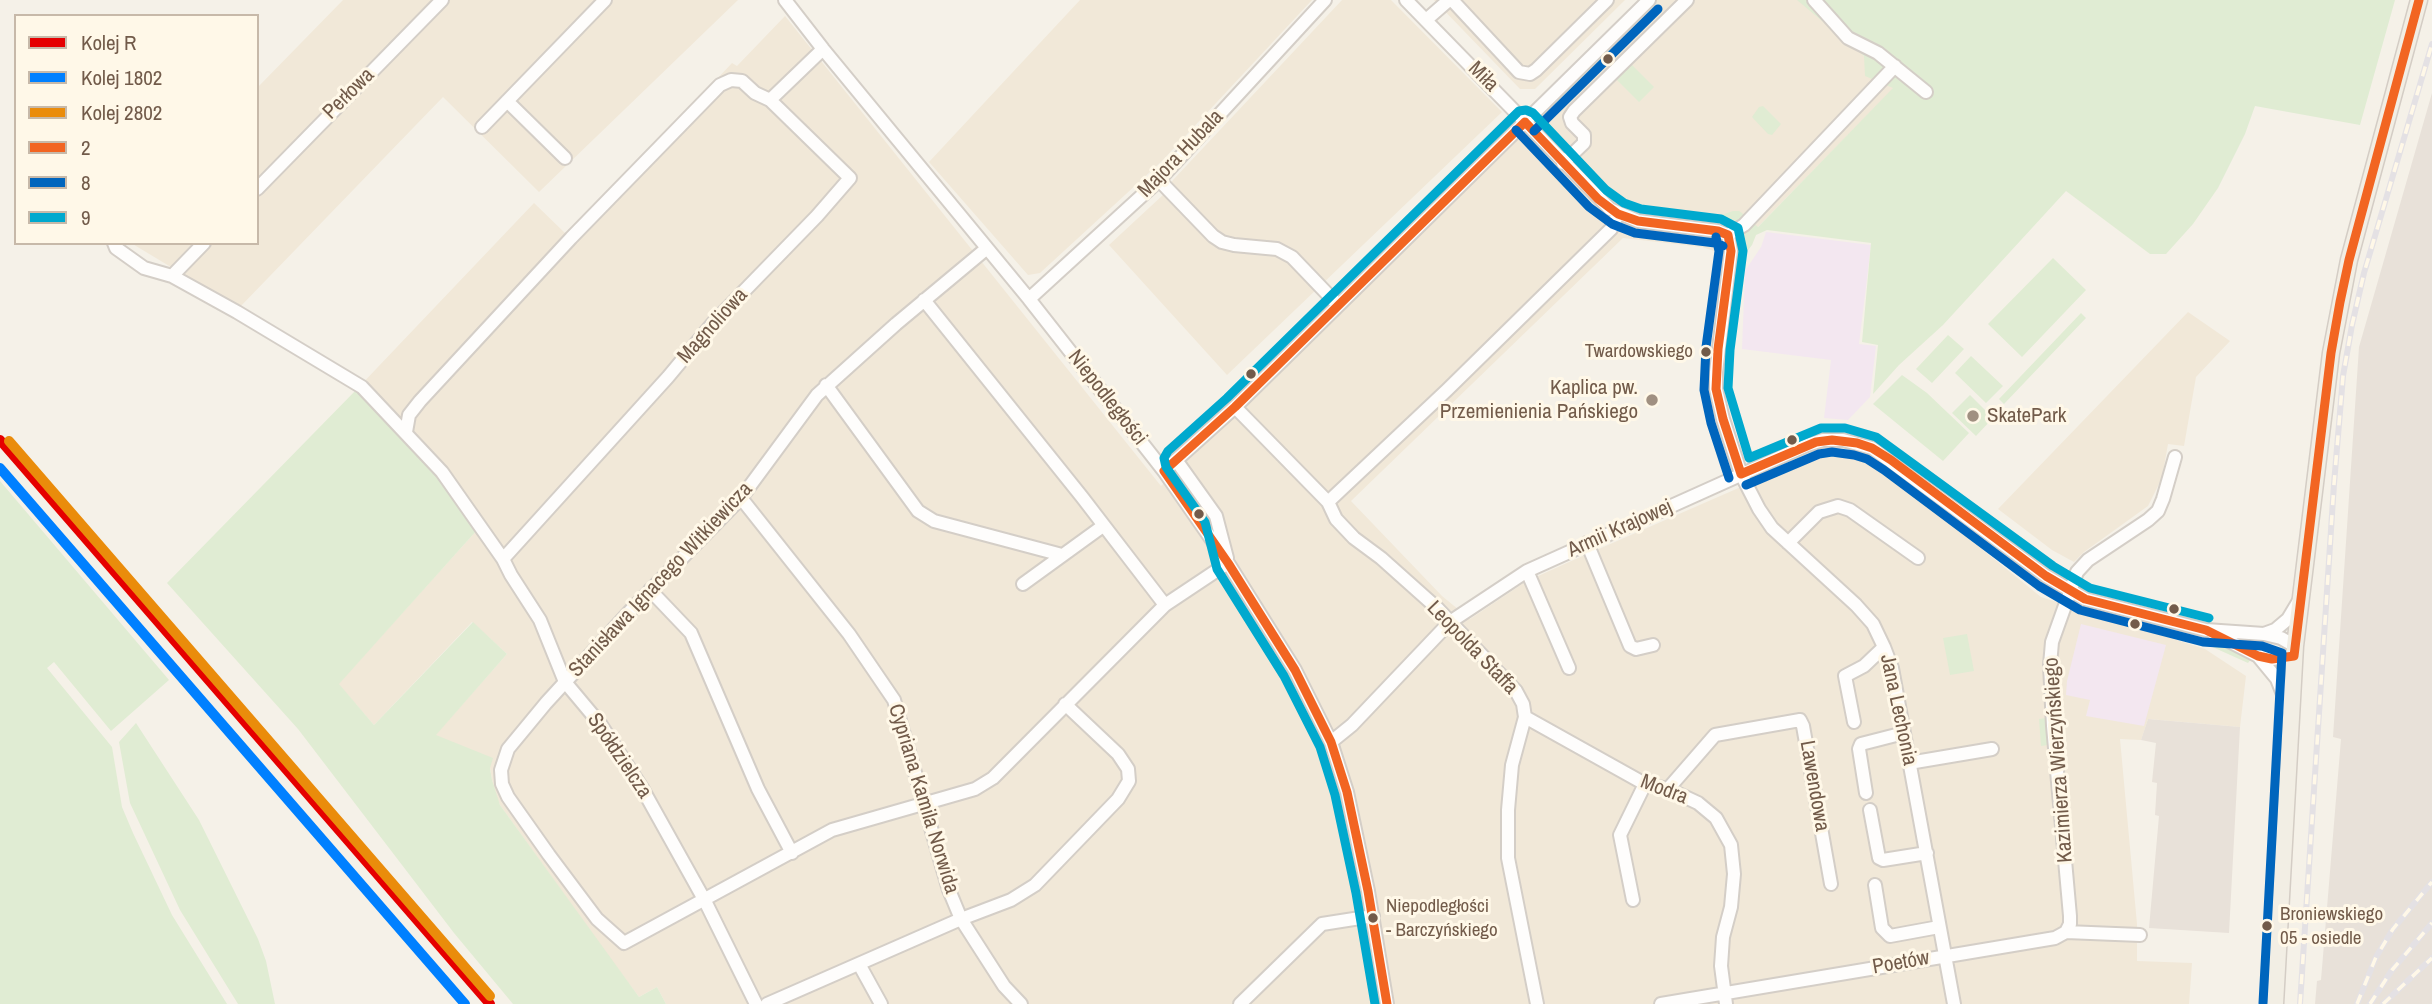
<!DOCTYPE html>
<html>
<head>
<meta charset="utf-8">
<style>
  body { margin:0 }
  #map { position:relative; width:2432px; height:1004px; overflow:hidden; background:#f5f1e8; font-family:"Archivo Narrow",sans-serif }
  canvas { display:block }
  .legend { position:absolute; left:14px; top:14px; width:245px; height:231px; box-sizing:border-box; background:#fff8e8; border:2px solid #c7b9a9; margin:0; padding:9px 12px; list-style:none; font-size:21px; color:#725b4a }
  .legend li { display:flex; align-items:center; gap:14px; height:35px }
  .legend b { width:35px; border:2px solid #c7b9a9 }
</style>
</head>
<body>
<div id="map">
<canvas width="2432" height="1004"></canvas>
<ul class="legend">
<li><b style="height:9px;background:#e50000"></b>Kolej R</li>
<li><b style="height:9px;background:#0080ff"></b>Kolej 1802</li>
<li><b style="height:9px;background:#ea8c0b"></b>Kolej 2802</li>
<li><b style="height:9px;background:#f26522"></b>2</li>
<li><b style="height:9px;background:#0065bd"></b>8</li>
<li><b style="height:9px;background:#00a9ce"></b>9</li>
</ul>
</div>
<script>
const ctx = document.querySelector('canvas').getContext('2d');
ctx.lineJoin = 'round';
function paint(path, color) {
  ctx.fillStyle = color;
  ctx.fill(path, 'evenodd');
}
function toPath(rows) {
  const path = new Path2D();
  for (const r of rows) {
    path.moveTo(r[0], r[1]);
    for (let i = 2; i < r.length; i += 2) path.lineTo(r[i], r[i + 1]);
  }
  return path;
}
function trace(path, color, width, dash) {
  ctx.strokeStyle = color;
  ctx.lineWidth = width;
  ctx.lineCap = dash ? 'butt' : 'round';
  ctx.setLineDash(dash || []);
  ctx.stroke(path);
}
function label(font, color, halo, rows, align = 'center') {
  ctx.font = font + ' "Archivo Narrow",sans-serif';
  ctx.lineWidth = 6;
  ctx.setLineDash([]);
  ctx.textBaseline = 'middle';
  ctx.strokeStyle = halo;
  ctx.fillStyle = color;
  for (const [text, x, y, turn = 0] of rows) {
    ctx.save();
    ctx.translate(x, y);
    ctx.rotate((+turn || 0) * Math.PI / 180);
    ctx.textAlign = isNaN(turn) ? turn : align;
    if (halo) ctx.strokeText(text, 0, 0);
    ctx.fillText(text, 0, 0);
    ctx.restore();
  }
}
paint(toPath([
  [343,0,738,0,539,192,443,97,239,308,131,243,257,243,257,88],
  [1080,0,1312,0,1162,161,1040,273,1028,275,929,162],
  [1342,0,1391,0,1502,112,1227,375,1109,245,1164,194,1173,180],
  [1434,0,1625,0,1535,89,1520,89],
  [1656,0,1811,0,1894,88,1747,238,1714,251,1702,247,1623,238,1351,501,1442,596,1470,619,1525,582,1569,562,1805,459,1846,451,1873,461,2041,597,2205,649,2246,676,2240,727,2148,719,2141,740,2120,739,2137,924,2137,961,2192,963,2189,1004,666,1004,657,987,639,997,608,956,500,805,494,791,490,768,435,735,507,654,472,622,374,725,338,684,478,529,357,389,534,203,565,233,651,149,732,63,737,66,785,16,1161,486],
  [2188,312,2230,341,2196,377,2184,446,2168,444,2162,478,2148,506,2084,552,2074,562,2052,550,1998,509]
]), '#f1e8d8');
paint(toPath([
  [2432,93,2432,1004,2315,1004,2317,981,2321,980,2341,739,2333,737,2359,347],
  [2148,719,2240,727,2229,933,2149,928,2159,816,2155,815,2157,783,2152,782,2156,743,2141,740]
]), '#e8e1d9');
paint(toPath([
  [1766,232,1871,245,1859,344,1876,346,1870,397,1848,420,1824,418,1831,360,1742,349,1745,271,1761,247],
  [2081,624,2166,645,2144,726,2086,716,2090,700,2066,695,2067,681]
]), '#f3e7f0');
paint(toPath([
  [1797,0,2395,0,2360,125,2255,106,2245,134,2218,188,2193,224,2166,254,2150,254,2066,191,1943,325,1899,365,1873,394,1878,345,1862,342,1871,243,1767,230,1756,235,1752,245,1742,258,1739,266,1735,301,1730,300,1738,248,1746,230,1753,223,1758,227,1893,88,1865,76,1864,56],
  [1624,39,1555,106,1552,103,1596,60],
  [1630,63,1654,87,1639,102,1615,78],
  [1763,106,1781,124,1772,135,1768,134,1752,117,1759,107],
  [1733,211,1739,211,1746,216,1737,221,1711,222,1715,217],
  [2053,258,2086,290,2022,357,1988,324],
  [2081,313,2086,318,2004,404,1999,399],
  [1948,335,1964,349,1932,383,1916,369],
  [1971,356,2003,386,1986,403,1955,373],
  [1902,375,1927,393,1969,433,1943,461,1873,404],
  [357,389,443,481,478,529,339,684,374,725,473,622,507,654,436,735,493,758,490,768,492,780,500,805,639,997,657,987,666,1004,513,1004,454,933,298,729,167,583],
  [1970,395,1993,418,1976,436,1952,413],
  [0,481,169,680,111,731,54,662,47,668,112,747,122,807,133,833,172,915,227,1004,0,1004],
  [1933,500,1999,549,1996,556,1931,508],
  [1967,634,1974,671,1950,675,1943,638],
  [2202,637,2240,652,2251,659,2248,663,2197,640],
  [2046,718,2048,745,2041,746,2039,719],
  [136,723,199,820,258,939,266,961,275,1004,238,1004,180,910,130,803,119,742]
]), '#e0ecd3');
const minor = toPath([
  [785,0,823,49,1029,299,1164,471,1228,563,1295,670,1331,742,1347,792,1368,891,1387,1004],
  [1406,0,1610,209,1638,221,1718,231,1728,235],
  [1452,0,1519,72,1530,74,1536,70,1607,0],
  [1814,0,1848,38,1878,53,1926,92],
  [1426,20,1449,0],
  [770,100,823,49],
  [507,101,565,158],
  [482,127,605,0],
  [1563,163,1584,143,1584,135,1572,123,1570,117,1574,111,1687,0],
  [1159,180,1213,236,1222,242,1234,245,1277,249,1292,257,1338,305],
  [257,189,442,0],
  [1728,235,1731,251,1716,372,1716,389,1723,419,1741,474,1759,509,1772,528,1856,605,1873,624,1884,647,1892,668,1954,1004],
  [1728,235,1744,225,1895,66],
  [114,243,116,248,144,268,172,276,237,312,362,387,442,472,503,559,511,575,540,620,565,682,601,725,642,788,705,901,756,1004],
  [986,249,896,324,817,395,741,498,633,608,546,703,508,749,501,770,502,784,508,797,549,855,597,919,624,943,832,830,975,789,993,778,1165,605,1228,563],
  [172,276,204,243],
  [1029,299,1159,180,1325,0],
  [924,300,1082,497,1165,605],
  [826,385,918,511,934,521,1062,555],
  [1235,407,1328,502,1336,519,1354,538,1381,558,1437,608,1516,691,1523,704,1525,717,1512,765,1508,810,1508,858,1537,1004],
  [406,432,409,415,420,401,571,238,720,85,731,80,742,81,755,93,770,100,850,178,817,216,713,323,668,377,503,559],
  [1176,460,1216,516,1227,558],
  [1164,471,1235,407,1649,0],
  [741,498,849,634,894,700,949,890,961,919,1004,986,1021,1004],
  [1328,502,1447,390,1611,229,1618,214],
  [1587,543,1630,646,1636,649,1653,645],
  [1788,543,1819,512,1838,506,1850,510,1918,558],
  [1527,571,1569,668],
  [1023,584,1103,526],
  [650,590,691,633,758,789,792,853],
  [2213,633,2258,656,2272,659,2294,656],
  [2264,634,2275,630,2288,619,2300,599],
  [2258,656,2277,679,2290,712],
  [1525,717,1645,784,1668,789,1698,803,1716,818,1731,845,1734,874,1731,907,1723,937,1721,966,1726,1004],
  [1854,722,1845,676,1864,666,1884,647],
  [1331,742,1352,725,1450,622,1527,571,1807,445,1823,440,1843,440,1872,448,2046,576,2085,599,2206,630,2264,634,2281,638,2295,646],
  [1909,763,1992,749],
  [1668,789,1715,735,1800,720,1803,726,1831,884],
  [1866,793,1859,749,1861,744,1904,733],
  [1870,810,1879,858,1883,860,1927,853],
  [1875,885,1882,928,1890,936,1939,927],
  [1633,900,1620,835,1645,784],
  [2066,932,2070,924,2070,916,2053,726,2050,665,2052,642,2077,572,2088,560,2148,520,2158,511,2163,499,2175,457],
  [859,964,881,1004],
  [767,1004,961,919,1011,900,1035,885,1118,799,1129,781,1128,769,1118,754,1065,704],
  [1240,1004,1322,924,1373,916],
  [1661,1004,2055,938,2066,932,2140,935]
]);
const major = toPath([
  [2275,1004,2295,646,2331,353,2349,260,2419,0]
]);
trace(minor, '#d4cec7', 16);
trace(major, '#d4cdc5', 19);
trace(minor, '#fefdfc', 12);
trace(major, '#f2eee4', 16);
const rail = toPath([
  [2300,1004,2334,484,2343,376,2352,325,2364,273,2432,44],
  [2357,1004,2376,957,2393,929,2432,882],
  [2370,1004,2392,970,2432,923],
  [2383,1004,2432,958]
]);
trace(rail, '#e4e1e4', 6);
trace(rail, '#fff8e8', 3.5, [10]);
trace(toPath([
  [1525,122,1598,199,1618,214,1638,221,1718,231,1728,235],
  [1728,235,1731,251,1718,349,1716,389,1723,419,1741,474],
  [1741,474,1816,442,1832,440,1857,443,1872,448,1891,460,2046,576,2085,599,2206,630,2258,656,2272,659,2294,656,2331,353,2340,302,2349,260,2419,0],
  [1387,1004,1368,891,1347,792,1331,742,1295,670,1228,563,1164,471,1235,407,1525,122]
]), '#f26522', 9);
trace(toPath([
  [1516,130,1589,207,1612,224,1635,233,1715,243,1723,246],
  [1534,131,1658,9],
  [1716,237,1719,251,1706,347,1704,390,1711,423,1729,478],
  [1746,485,1819,454,1832,452,1854,455,1867,459,1884,470,2039,586,2080,610,2203,642,2262,646,2282,653,2263,1003]
]), '#0065bd', 9);
trace(toPath([
  [1375,1004,1356,893,1335,795,1320,747,1284,676,1217,569,1205,522,1166,467,1164,458,1168,451,1227,398,1519,111,1526,110,1533,113,1606,190,1624,203,1641,209,1721,219,1738,228,1743,251,1730,350,1728,388,1749,458,1821,428,1845,428,1876,437,2053,566,2090,588,2209,618]
]), '#00a9ce', 9);
trace(toPath([
  [0,440,490,1004]
]), '#e50000', 10);
trace(toPath([
  [0,468,465,1004]
]), '#0080ff', 10);
trace(toPath([
  [9,441,490,996]
]), '#ea8c0b', 10);
for (const [x, y, r, color] of [
  [1608,59,6,"#725b4a"],
  [1706,352,6,"#725b4a"],
  [1251,374,6,"#725b4a"],
  [1652,400,7,"#a09081"],
  [1973,416,7,"#a09081"],
  [1792,440,6,"#725b4a"],
  [1199,514,6,"#725b4a"],
  [2174,609,6,"#725b4a"],
  [2135,624,6,"#725b4a"],
  [1373,918,6,"#725b4a"],
  [2267,926,6,"#725b4a"]
]) {
  const dot = new Path2D();
  dot.arc(x, y, r, 0, 2 * Math.PI);
  ctx.fillStyle = color;
  ctx.fill(dot);
  trace(dot, '#fff8e8', 2.5);
}
label('19px', '#725b4a', '#fff8e8', [
  ["Twardowskiego",1693,352,"right"],
  ["Niepodległości",1386,907],
  ["- Barczyńskiego",1386,931],
  ["Broniewskiego",2280,915],
  ["05 - osiedle",2280,939]
], 'left');
label('21px', '#725b4a', '#fff8e8', [
  ["Miła",1483,77,45],
  ["Perłowa",349,94,-45],
  ["Majora Hubala",1181,154,-46],
  ["Magnoliowa",713,326,-48],
  ["Niepodległości",1107,398,52],
  ["Armii Krajowej",1620,529,-24],
  ["Stanisława Ignacego Witkiewicza",661,580,-47],
  ["Leopolda Staffa",1472,648,46],
  ["Jana Lechonia",1898,710,78],
  ["Spółdzielcza",619,756,56],
  ["Kazimierza Wierzyńskiego",2059,760,-94],
  ["Lawendowa",1814,786,80],
  ["Modra",1664,790,21],
  ["Cypriana Kamila Norwida",923,799,73],
  ["Poetów",1901,963,-10]
]);
label('21px', '#725b4a', '#fff8e8', [
  ["Kaplica pw.",1638,388],
  ["Przemienienia Pańskiego",1638,412],
  ["SkatePark",1987,416,"left"]
], 'right');
</script>
</body>
</html>
